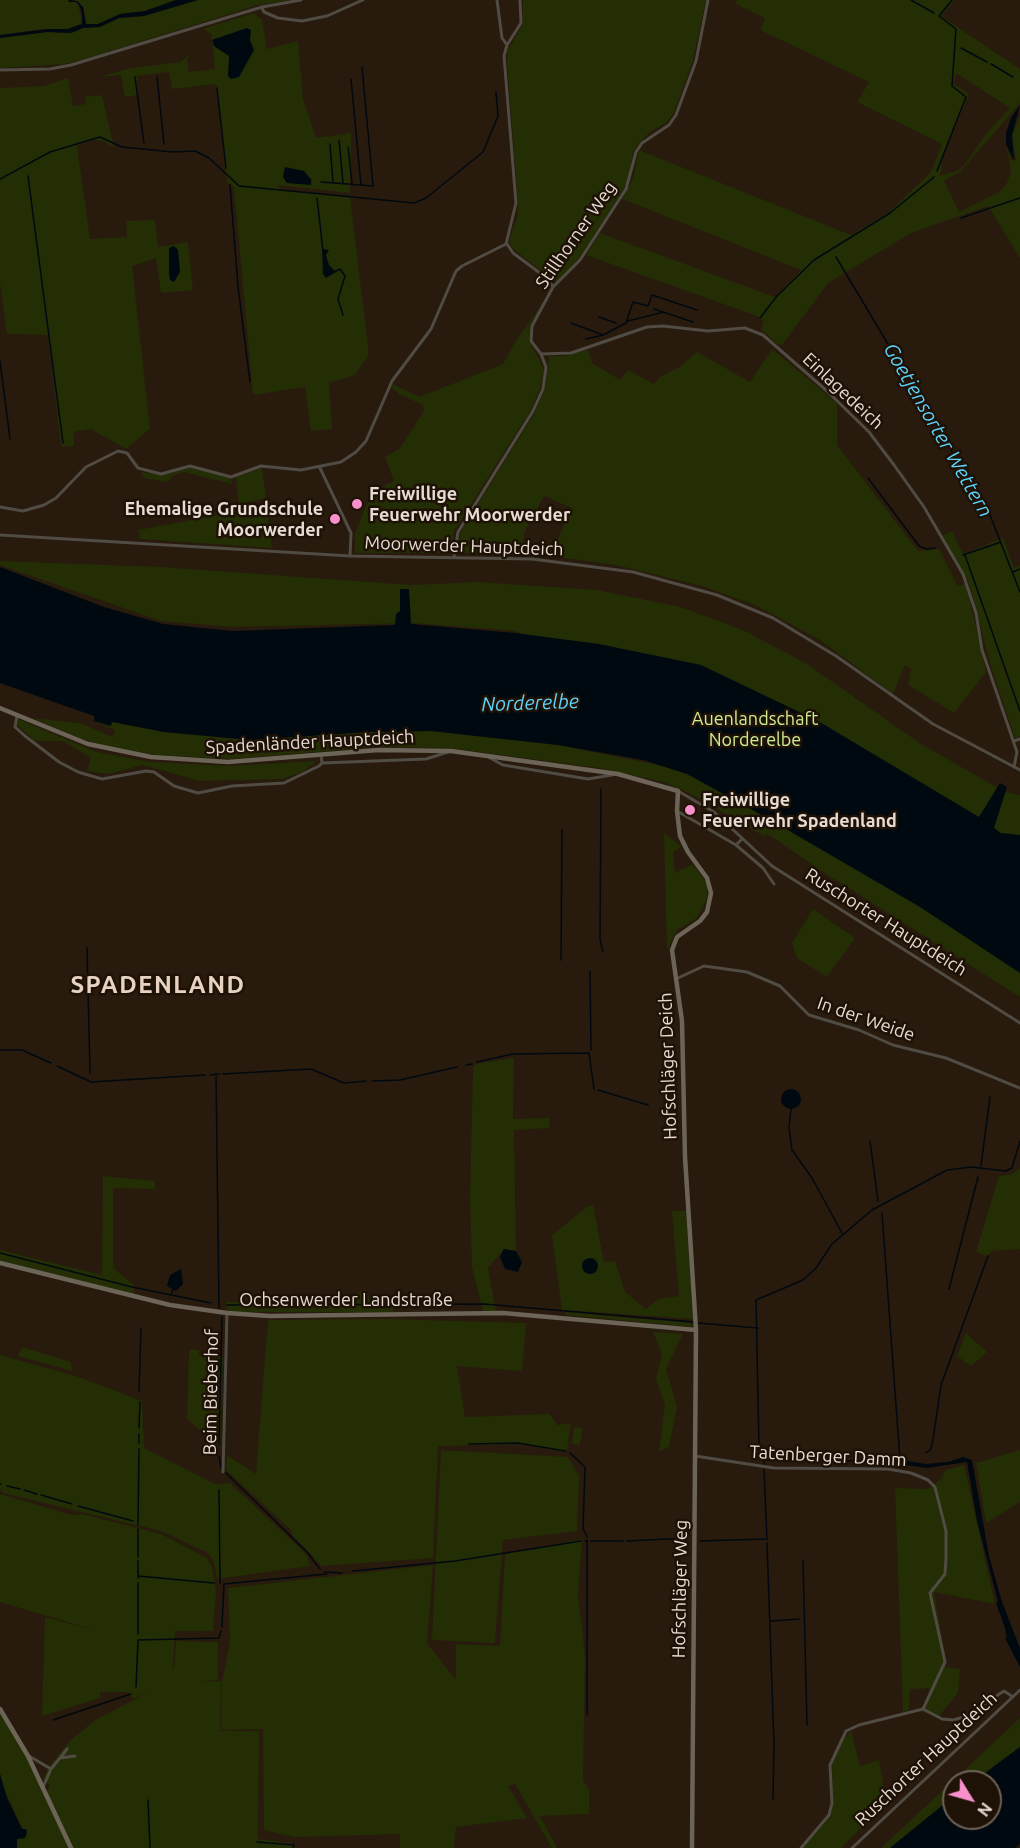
<!DOCTYPE html>
<html>
<head>
<meta charset="utf-8">
<style>
  body { margin:0 }
  #map { position:relative; width:1020px; height:1848px; overflow:hidden; background:#281a0d; font-family:Ubuntu,sans-serif }
  canvas { display:block }
  .north { position:absolute; left:942px; top:1770px; width:60px; height:60px; box-sizing:border-box; background:#1e1105; border:2px solid #6e6258; border-radius:50%; rotate:127deg; font-size:16px; font-weight:700; line-height:24px; text-align:center; color:#e6dcd4 }
  .north::after { content:''; display:block; margin:auto; width:21px; height:27px; background:#f890cc; clip-path:polygon(50% 0,100% 100%,50% 72%,0 100%) }
</style>
</head>
<body>
<div id="map">
<canvas width="1020" height="1848"></canvas>
<div class="north">N</div>
</div>
<script>
const ctx = document.querySelector('canvas').getContext('2d');
ctx.lineJoin = 'round';
function paint(path, color) {
  ctx.fillStyle = color;
  ctx.fill(path, 'evenodd');
}
function toPath(rows) {
  const path = new Path2D();
  for (const r of rows) {
    if (r.length === 3) {
      path.moveTo(r[0] + r[2], r[1]);
      path.arc(r[0], r[1], r[2], 0, 2 * Math.PI);
      continue;
    }
    path.moveTo(r[0], r[1]);
    for (let i = 2; i < r.length; i += 2) path.lineTo(r[i], r[i + 1]);
  }
  return path;
}
function trace(path, color, width, dash) {
  ctx.strokeStyle = color;
  ctx.lineWidth = width;
  ctx.lineCap = dash ? 'butt' : 'round';
  ctx.setLineDash(dash || []);
  ctx.stroke(path);
}
function label(font, color, halo, rows, align = 'center') {
  ctx.font = font + ' Ubuntu,sans-serif';
  ctx.lineWidth = 5;
  ctx.setLineDash([]);
  ctx.textBaseline = 'middle';
  ctx.strokeStyle = halo;
  ctx.fillStyle = color;
  for (const [text, x, y, turn = 0] of rows) {
    ctx.save();
    ctx.translate(x, y);
    ctx.rotate((+turn || 0) * Math.PI / 180);
    ctx.textAlign = isNaN(turn) ? turn : align;
    if (halo) ctx.strokeText(text, 0, 0);
    ctx.fillText(text, 0, 0);
    ctx.restore();
  }
}
paint(toPath([
  [0,0,69,0,78,3,82,22,73,29,43,29,0,35],
  [71,0,176,0,145,11,120,14,98,24,86,24,83,7,79,2],
  [198,0,290,0,258,5,110,51,109,47,108,52,66,64,0,68,0,38,47,32,71,33,83,28,99,27,119,18,144,16],
  [523,0,706,0,693,60,674,113,666,123,651,131,640,142,633,152,628,180,621,193,582,254,557,283,512,248,509,240,518,215,518,203,507,61,508,50,523,24],
  [737,0,954,0,941,16,1020,69,1020,103,960,172,944,180,959,212,999,192,1007,183,1011,171,1006,144,1011,160,1016,160,1012,135,1020,116,1020,258,988,206,911,233,828,283,782,345,777,344,761,329,764,322,757,316,586,255,600,233,775,297,801,270,622,199,633,179,639,150,851,235,889,212,931,172,942,144,857,102,869,82,760,30,765,18,736,4],
  [956,73,1010,108,986,134,965,164,959,170,940,176,943,154,969,94,954,84],
  [254,13,262,20,267,49,298,41,303,99,316,138,351,133,350,193,278,185,281,190,350,197,369,354,355,375,329,383,332,429,311,431,305,387,253,395,234,187,227,182,216,84,172,89,169,72,137,76,138,95,125,97,121,75,99,77,131,68,181,62,194,49,187,58,189,72,215,69,211,34,203,29],
  [250,39,253,46,230,66,229,56,214,46],
  [284,169,312,180,311,184,287,183,283,177],
  [68,78,73,106,86,104,85,97,102,95,114,148,103,141,92,140,77,146,90,239,127,237,126,221,155,220,158,247,188,242,193,290,161,293,156,258,132,266,150,429,126,449,91,429,74,432,74,446,61,447,48,335,7,334,0,283,0,88,44,86],
  [169,248,179,259,179,265,169,274],
  [546,298,530,325,529,341,544,369,540,388,531,410,454,531,451,553,355,553,355,533,372,492,394,481,385,457,400,448,424,411,423,405,399,394,391,387,393,384,419,397,503,364,516,341],
  [772,349,837,403,837,445,918,551,939,549,958,587,966,583,986,672,954,713,908,685,911,669,905,665,893,694,820,640,755,605,702,586,616,565,550,556,572,508,544,496,524,533,523,554,458,553,460,533,535,412,545,389,549,356,565,356,588,350,592,363,620,380,628,370,654,384,660,377,681,366,697,352,750,382],
  [190,468,231,478,232,484,184,472,174,475,167,482,144,478,141,472,161,475],
  [262,468,266,498,239,504,236,477],
  [267,506,272,548,140,539,138,530],
  [952,531,963,554,1003,538,1014,568,1020,565,1020,736,1015,738,990,663,969,583,942,536],
  [0,561,161,567,411,585,478,582,597,590,681,607,745,631,807,664,921,744,1005,792,1020,795,1020,997,817,868,774,838,767,834,764,836,689,793,663,782,600,768,449,748,376,747,230,759,156,755,113,748,82,739,32,718,80,723,113,737,115,730,94,721,110,726,112,721,164,732,250,740,367,732,431,731,558,745,663,766,517,631,413,623,234,627,161,621,0,565],
  [16,718,96,752,150,762,230,766,317,761,302,772,282,779,199,781,143,765,108,774,87,771,91,758,63,741,35,741,15,723],
  [664,832,681,847,673,852,675,873,693,864,707,884,707,899,697,918,677,930,667,951],
  [813,909,855,938,827,977,797,958,792,943],
  [514,1058,513,1119,550,1118,549,1128,514,1130,516,1251,504,1249,488,1268,496,1311,483,1311,472,1267,470,1199,473,1068,476,1064],
  [1020,1168,1020,1249,993,1251,986,1256,976,1252,999,1176,1012,1174],
  [103,1176,155,1181,155,1189,113,1188,113,1268,134,1285,134,1295,0,1261,0,1250,102,1275],
  [593,1205,604,1262,615,1261,625,1292,646,1309,658,1299,679,1296,672,1211,686,1211,693,1319,562,1310,552,1235,587,1207],
  [366,1289,370,1301,393,1301,393,1312,227,1312,226,1302,332,1304],
  [565,1312,691,1323,693,1327,565,1315],
  [388,1319,526,1323,522,1371,457,1366,465,1417,550,1414,557,1425,571,1423,567,1450,563,1452,519,1444,438,1446,433,1558,322,1566,293,1536,291,1530,226,1470,227,1455,256,1474,268,1320],
  [653,1332,683,1334,666,1369,677,1406,669,1447,659,1451,665,1405,656,1379,662,1354],
  [966,1333,987,1352,971,1366,957,1356],
  [22,1347,71,1362,72,1371,18,1356],
  [189,1349,199,1350,199,1355,223,1357,220,1447,187,1419],
  [0,1355,76,1376,142,1401,144,1448,215,1484,230,1483,307,1555,310,1566,217,1579,214,1562,208,1553,161,1531,3,1493,0,1489],
  [574,1427,582,1428,580,1445,572,1444],
  [441,1450,568,1457,579,1476,577,1531,503,1540,495,1643,432,1640],
  [1020,1450,1020,1502,986,1523,976,1463],
  [964,1465,995,1604,934,1592,946,1661,945,1667,960,1669,958,1693,938,1717,922,1712,930,1688,910,1689,909,1710,903,1712,895,1488,928,1489,940,1480,946,1470],
  [0,1494,72,1515,82,1514,161,1534,207,1558,212,1567,216,1591,213,1631,175,1631,173,1668,170,1669,174,1669,176,1641,218,1642,218,1680,197,1682,221,1681,220,1731,259,1731,258,1839,294,1844,293,1848,17,1848,17,1839,25,1838,27,1832,23,1829,3,1787,0,1774,0,1714,22,1749,45,1795,50,1786,43,1779,50,1765,70,1741,95,1720,151,1691,133,1699,128,1692,100,1692,100,1698,42,1716,45,1617,101,1632,0,1602],
  [582,1539,578,1594,585,1655,583,1781,589,1789,589,1814,540,1816,557,1848,552,1848,515,1784,508,1786,527,1818,456,1827,454,1848,400,1848,400,1834,294,1837,264,1830,263,1729,221,1730,222,1681,230,1643,228,1588,433,1565,427,1643,456,1680,456,1644,500,1646,505,1554],
  [1020,1718,1020,1747,973,1782,954,1782,954,1796,890,1848,881,1848],
  [851,1731,860,1766,879,1760,886,1802,841,1848,802,1848,830,1816,833,1803,832,1765,840,1743]
]), '#232e05');
paint(toPath([
  [69,0,77,1,83,7,86,24,98,24,120,14,145,11,176,0,198,0,144,16,119,18,100,27,83,28,71,33,47,32,0,38,0,35,48,29,67,29,82,24,82,13,79,5,76,2,68,2],
  [247,28,251,30,250,41,254,50,239,77,231,79,228,76,229,56,214,46,212,40],
  [1020,105,1012,135,1014,161,1006,144,1006,133,1011,118],
  [285,167,304,171,311,179,311,185,287,183,283,177],
  [174,246,178,250,180,272,174,282,170,280,169,274,169,248],
  [322,249,329,250,326,255,329,265,336,272,326,278,323,274],
  [0,567,104,607,163,624,233,631,395,625,396,614,400,611,400,589,409,589,411,624,515,633,599,644,701,665,818,721,979,817,1000,783,1007,787,994,828,1001,833,1020,835,1020,973,920,907,767,818,687,774,643,760,558,745,431,731,367,732,250,740,164,732,112,722,111,726,94,721,94,716,0,683],
  [791,1099,10],
  [504,1249,516,1251,522,1262,518,1272,505,1269,500,1257],
  [590,1266,8],
  [181,1269,183,1284,176,1291,167,1286,170,1275],
  [963,1457,972,1460,989,1556,1002,1602,1020,1648,1020,1667,1005,1638,1007,1637,1004,1625,996,1603,998,1602,977,1521,967,1462,927,1468,877,1461,902,1460,926,1464,948,1462],
  [1020,1747,1020,1844,1016,1848,890,1848,954,1796,954,1818,990,1818,990,1782,973,1782],
  [0,1774,7,1798,22,1829,26,1829,27,1832,25,1838,17,1839,17,1848,0,1848]
]), '#000910');
trace(toPath([
  [911,0,934,13],
  [961,48,987,62],
  [991,64,1013,77],
  [135,77,144,143],
  [157,77,164,144],
  [351,79,361,185],
  [217,88,226,168],
  [339,140,343,183],
  [330,144,333,182],
  [348,147,352,184],
  [937,171,966,97,952,86,956,29,939,16,952,0],
  [28,176,63,443],
  [0,179,50,152,100,137,122,147,173,152,195,151,209,158,239,186,414,203,426,198,483,152,498,116,496,92],
  [321,182,373,186,362,67],
  [230,185,238,286,250,382],
  [317,198,323,251],
  [961,218,1020,198],
  [836,257,990,515,1020,592],
  [334,272,340,269,345,276,338,299,343,315],
  [654,309,693,322],
  [599,317,616,323],
  [760,318,777,296,814,260,890,213,934,177],
  [628,321,664,312],
  [571,323,603,335],
  [586,339,603,335,626,323,633,302,648,306,652,295,697,310],
  [0,361,10,439],
  [868,478,919,546,926,549,935,548],
  [963,555,1001,542],
  [965,555,1020,711],
  [1013,572,1020,569],
  [601,789,600,939,603,952],
  [87,948,90,1073],
  [561,960,562,830],
  [590,971,591,1050],
  [0,1050,22,1050,51,1063],
  [477,1062,513,1054,589,1053,594,1089],
  [466,1065,472,1064],
  [57,1066,91,1082,205,1075],
  [216,1074,219,1308],
  [223,1074,311,1069,344,1083,366,1081],
  [210,1075,219,1074],
  [372,1081,400,1080,457,1067],
  [598,1090,648,1105],
  [791,1109,789,1127,792,1150,812,1178,842,1233],
  [870,1141,878,1201],
  [981,1166,990,1097],
  [882,1213,900,1460],
  [0,1253,132,1287,211,1303],
  [949,1289,978,1177],
  [171,1295,173,1289],
  [227,1305,484,1304,694,1322],
  [698,1323,758,1328],
  [139,1391,141,1328],
  [139,1428,140,1402],
  [139,1443,139,1434],
  [469,1444,518,1443,565,1451],
  [219,1445,222,1317],
  [570,1453,585,1467,583,1528,587,1537],
  [926,1453,931,1449,933,1440,941,1385,988,1256],
  [219,1456,221,1468],
  [765,1460,877,1461],
  [764,1464,764,1460,760,1457,759,1446,756,1300,803,1280,816,1268,832,1244,872,1210,947,1170,971,1167,1006,1171,1012,1168,1020,1141],
  [226,1473,307,1552,320,1569],
  [0,1484,1,1484],
  [7,1486,20,1489],
  [24,1490,37,1494],
  [219,1490,220,1583],
  [41,1495,72,1504],
  [78,1506,133,1521],
  [138,1525,139,1449],
  [585,1541,588,1541],
  [591,1541,623,1541],
  [627,1541,687,1538],
  [700,1541,767,1539,764,1470],
  [767,1543,774,1744,773,1799],
  [138,1557,138,1529],
  [803,1560,807,1725],
  [353,1571,455,1561,581,1541],
  [324,1572,342,1573],
  [138,1576,214,1583],
  [138,1578,138,1561],
  [771,1621,799,1619],
  [222,1627,224,1584,327,1574],
  [138,1634,138,1583],
  [136,1687,138,1640,219,1638,221,1631],
  [587,1715,587,1540],
  [53,1720,131,1694],
  [148,1800,150,1848],
  [257,1842,294,1845,293,1848]
]), '#000910', 1.5);
trace(toPath([
  [497,0,502,38,507,45],
  [262,8,264,12,278,18,302,21,327,16,363,0],
  [0,70,50,69,71,65,262,7,301,0],
  [506,244,516,203,504,56,507,45,521,23,520,0],
  [507,244,513,253,548,279,553,287],
  [541,354,571,353,647,327,663,326,708,331,745,328,763,335,827,391,869,432,894,465,924,507,963,574,976,613,982,650,1017,752,1014,767],
  [320,468,351,533,350,556],
  [0,507,23,511,44,505,56,498,86,467,118,451,127,453,138,468,161,474,190,466,231,477,261,466,301,470,341,462,356,452,366,441,392,381,431,329,456,271,462,266,506,244],
  [0,535,350,556,532,559,633,572,717,595,773,618,836,656,933,724,1020,770],
  [454,557,458,532,533,411,543,389,546,367,541,354,531,341,532,326,553,287,580,260,626,189,636,152,642,143,669,125,676,115,696,61,708,0],
  [17,716,15,727,25,736,59,762,78,772,102,779,146,771,154,772,174,786,198,793,232,786,284,783,319,766,322,763,321,755],
  [1014,741,1020,739],
  [490,758,503,765,588,779,612,775],
  [322,763,426,759,448,752],
  [678,791,714,812,772,866,1020,1023],
  [677,811,736,845,742,839],
  [736,845,763,868,774,884],
  [678,978,704,966,747,972,780,986,809,1015,859,1030,893,1045,946,1058,1020,1088],
  [695,1456,774,1468,888,1469,911,1473,928,1480,935,1487,946,1531,946,1558,945,1574,930,1593,945,1662,923,1709],
  [223,1472,227,1313],
  [29,1756,51,1769],
  [61,1757,67,1749],
  [43,1787,51,1769,60,1758,75,1756],
  [801,1848,829,1815,832,1803,830,1765,846,1731,859,1725,923,1709,942,1719,953,1720,964,1717,1004,1691,1013,1697],
  [852,1848,1020,1690]
]), '#504b43', 3);
trace(toPath([
  [0,708,88,744,151,757,228,762,378,750,451,751,618,774,678,791,677,811,680,836,688,852,707,878,711,893,707,912,700,921,677,937,672,950,682,1021,685,1157,696,1330,692,1848],
  [0,1263,170,1305,227,1313,270,1316,503,1313,696,1330],
  [0,1709,28,1756,71,1848]
]), '#6d6458', 4.5);
for (const [x, y, r, color] of [
  [357,504,6,"#f890cc"],
  [335,519,6,"#f890cc"],
  [690,810,6,"#f890cc"]
]) {
  const dot = new Path2D();
  dot.arc(x, y, r, 0, 2 * Math.PI);
  ctx.fillStyle = color;
  ctx.fill(dot);
  trace(dot, '#1e1105', 2);
}
label('18px', '#e6dcd4', '#1e1105', [
  ["Stillhorner Weg",576,235,-55],
  ["Einlagedeich",843,391,43],
  ["Moorwerder Hauptdeich",464,546,2],
  ["Spadenländer Hauptdeich",310,742,-3],
  ["Ruschorter Hauptdeich",886,922,32],
  ["In der Weide",866,1019,19],
  ["Hofschläger Deich",668,1066,-92],
  ["Ochsenwerder Landstraße",346,1300],
  ["Beim Bieberhof",211,1392,-89],
  ["Tatenberger Damm",828,1456,3],
  ["Hofschläger Weg",680,1589,-89],
  ["Ruschorter Hauptdeich",926,1759,-43]
]);
label('bold 18px', '#e6dcd4', '#1e1105', [
  ["Freiwillige",369,494],
  ["Feuerwehr Moorwerder",369,515],
  ["Ehemalige Grundschule",323,509,"right"],
  ["Moorwerder",323,530,"right"],
  ["Freiwillige",702,800],
  ["Feuerwehr Spadenland",702,821]
], 'left');
label('18px', '#ceec93', '#1e1105', [
  ["Auenlandschaft",755,719],
  ["Norderelbe",755,740]
]);
label('italic 20px', '#5ed3fa', '#1e1105', [
  ["Goetjensorter Wettern",938,430,60],
  ["Norderelbe",530,703,-2]
]);
ctx.letterSpacing = '1.5px';
label('bold 24px', '#e8d3c3', '#1e1105', [
  ["SPADENLAND",158,985]
]);
ctx.letterSpacing = '0px';
</script>
</body>
</html>
